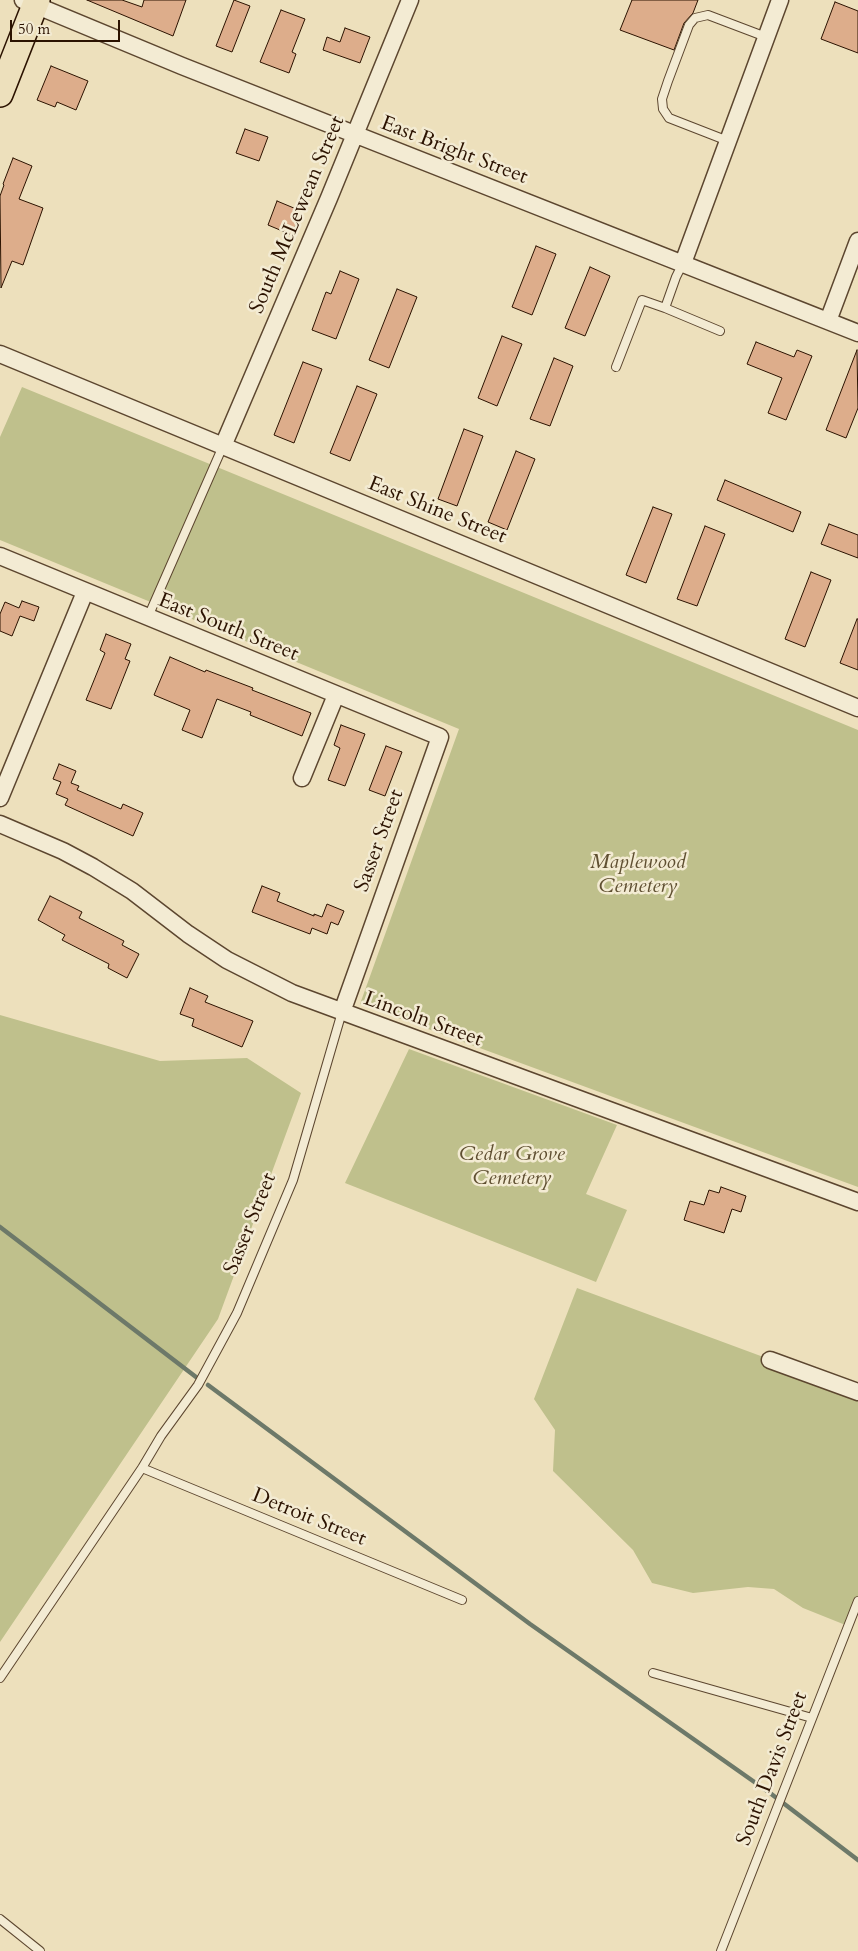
<!DOCTYPE html>
<html>
<head>
<meta charset="utf-8">
<style>
  body { margin:0 }
  #map { position:relative; width:858px; height:1951px; overflow:hidden; background:#ede0bc; font-family:Cardo,serif }
  canvas { display:block }
  .scale { position:absolute; left:10px; top:20px; width:110px; height:22px; box-sizing:border-box; border:2px solid #2b1200; border-top:0; padding-left:6px; font-size:15px; line-height:18px; white-space:nowrap; color:#2b1200; -webkit-text-stroke:4px #f3ebd3; paint-order:stroke }
</style>
</head>
<body>
<div id="map">
<canvas width="858" height="1951"></canvas>
<div class="scale">50 m</div>
</div>
<script>
const ctx = document.querySelector('canvas').getContext('2d');
ctx.lineJoin = 'round';
function paint(path, color) {
  ctx.fillStyle = color;
  ctx.fill(path, 'evenodd');
}
function toPath(rows) {
  const path = new Path2D();
  for (const r of rows) {
    path.moveTo(r[0], r[1]);
    for (let i = 2; i < r.length; i += 2) path.lineTo(r[i], r[i + 1]);
  }
  return path;
}
function trace(path, color, width, dash) {
  ctx.strokeStyle = color;
  ctx.lineWidth = width;
  ctx.lineCap = dash ? 'butt' : 'round';
  ctx.setLineDash(dash || []);
  ctx.stroke(path);
}
function label(font, color, halo, rows, align = 'center') {
  ctx.font = font + ' Cardo,serif';
  ctx.lineWidth = 5;
  ctx.setLineDash([]);
  ctx.textBaseline = 'middle';
  ctx.strokeStyle = halo;
  ctx.fillStyle = color;
  for (const [text, x, y, turn = 0] of rows) {
    ctx.save();
    ctx.translate(x, y);
    ctx.rotate((+turn || 0) * Math.PI / 180);
    ctx.textAlign = isNaN(turn) ? turn : align;
    if (halo) ctx.strokeText(text, 0, 0);
    ctx.fillText(text, 0, 0);
    ctx.restore();
  }
}
paint(toPath([
  [22,387,858,730,858,1187,360,1004,459,729,0,540,0,437],
  [0,1015,160,1061,247,1058,301,1093,218,1319,0,1642],
  [409,1049,617,1125,586,1194,627,1210,596,1282,345,1183],
  [577,1288,858,1392,858,1601,848,1626,803,1608,774,1589,748,1587,693,1593,652,1583,633,1550,553,1471,555,1430,534,1399]
]), '#bfc08c');
trace(toPath([
  [0,1227,196,1377],
  [208,1385,530,1624,770,1793,858,1860]
]), '#6d7969', 4.5);
const building = toPath([
  [87,0,122,0,142,7,144,0,186,0,173,36,87,0],
  [234,0,250,6,232,52,216,46,234,0],
  [632,0,698,0,693,13,684,23,674,50,620,30,632,0],
  [835,2,858,11,858,53,821,39,835,2],
  [281,10,305,19,292,52,296,54,289,73,260,62,281,10],
  [345,28,370,37,360,63,323,50,327,37,340,42,345,28],
  [51,66,88,81,76,110,57,102,55,107,37,100,51,66],
  [245,129,268,137,259,161,236,153,245,129],
  [13,158,32,166,19,199,43,208,23,265,12,261,1,288,0,196,4,185,3,184,13,158],
  [277,201,301,211,292,235,268,225,277,201],
  [536,246,556,254,532,315,512,307,536,246],
  [590,267,610,276,585,336,565,328,590,267],
  [340,271,359,279,336,339,312,330,326,292,331,294,340,271],
  [397,289,417,297,389,368,369,360,397,289],
  [502,336,522,344,497,406,478,398,502,336],
  [756,342,794,357,797,350,812,356,786,420,768,413,782,378,747,364,756,342],
  [857,350,858,408,846,438,826,430,857,350],
  [554,358,573,366,550,426,530,419,554,358],
  [303,362,322,369,294,443,274,435,303,362],
  [357,386,377,394,350,461,330,453,357,386],
  [464,429,483,436,457,506,438,499,464,429],
  [516,451,535,459,507,530,488,522,516,451],
  [725,480,801,512,793,532,717,500,725,480],
  [653,507,672,514,646,583,626,575,653,507],
  [829,524,858,535,858,558,821,544,829,524],
  [705,526,725,534,697,606,677,599,705,526],
  [811,572,831,580,805,647,785,639,811,572],
  [22,601,39,607,34,621,20,616,12,636,0,631,0,614,5,602,19,608,22,601],
  [857,619,858,619,858,670,840,663,857,619],
  [106,634,131,644,125,659,130,661,111,709,86,700,105,653,100,650,106,634],
  [170,657,205,672,206,670,253,688,252,690,311,713,302,736,250,715,251,712,217,699,202,738,182,730,190,710,154,695,170,657],
  [341,725,365,734,345,786,328,780,340,748,334,745,341,725],
  [386,746,402,752,385,796,369,790,386,746],
  [59,764,76,771,71,783,79,786,77,790,121,809,123,804,143,813,133,836,65,805,68,799,56,794,61,782,53,779,59,764],
  [262,886,280,893,277,901,314,916,314,914,322,917,327,904,344,911,338,925,331,922,327,934,312,928,310,934,252,912,262,886],
  [50,896,82,912,79,918,124,941,122,945,139,954,127,978,108,968,109,964,62,940,65,935,38,920,50,896],
  [190,988,208,996,205,1002,253,1021,242,1047,192,1026,194,1019,180,1014,190,988],
  [721,1187,746,1196,741,1212,732,1209,724,1233,684,1220,690,1201,704,1205,709,1190,719,1193,721,1187]
]);
paint(building, '#ddad8b');
trace(building, '#2b1200', 1);
const lane = toPath([
  [728,141,669,118,663,109,662,99,668,81,689,25,695,18,708,15,766,37],
  [665,308,720,331],
  [616,367,642,300,665,308,676,277,683,263],
  [148,617,223,446],
  [142,1468,462,1600],
  [653,1673,812,1718],
  [0,1678,142,1468,161,1436,198,1385,237,1313,293,1180,342,1012],
  [0,1919,40,1951],
  [721,1951,858,1601]
]);
const street = toPath([
  [23,0,182,66,858,333],
  [683,263,780,0],
  [828,321,858,241],
  [0,354,858,708],
  [223,446,329,198,410,0],
  [0,556,440,737,342,1012],
  [302,778,336,695],
  [0,798,85,592],
  [0,824,63,851,93,867,132,891,188,934,227,960,292,993,858,1202],
  [770,1360,858,1392]
]);
const primary = toPath([
  [0,94,37,0]
]);
trace(lane, '#5c462f', 10);
trace(street, '#5c462f', 19);
trace(primary, '#2b1200', 28);
trace(lane, '#f3ebd3', 8);
trace(street, '#f3ebd3', 16);
trace(primary, '#ede0bc', 25);
label('21px', '#2b1200', '#f3ebd3', [
  ["East Bright Street",454,151,21],
  ["South McLewean Street",298,215,-67],
  ["East Shine Street",437,511,22],
  ["East South Street",228,628,22],
  ["Sasser Street",380,841,-70],
  ["Lincoln Street",423,1020,20],
  ["Sasser Street",251,1224,-68],
  ["Detroit Street",309,1518,22],
  ["South Davis Street",773,1769,-69]
]);
label('italic 21px', '#5f4f31', '#f3ebd3', [
  ["Maplewood",638,863],
  ["Cemetery",638,887],
  ["Cedar Grove",512,1155],
  ["Cemetery",512,1179]
]);
</script>
</body>
</html>
